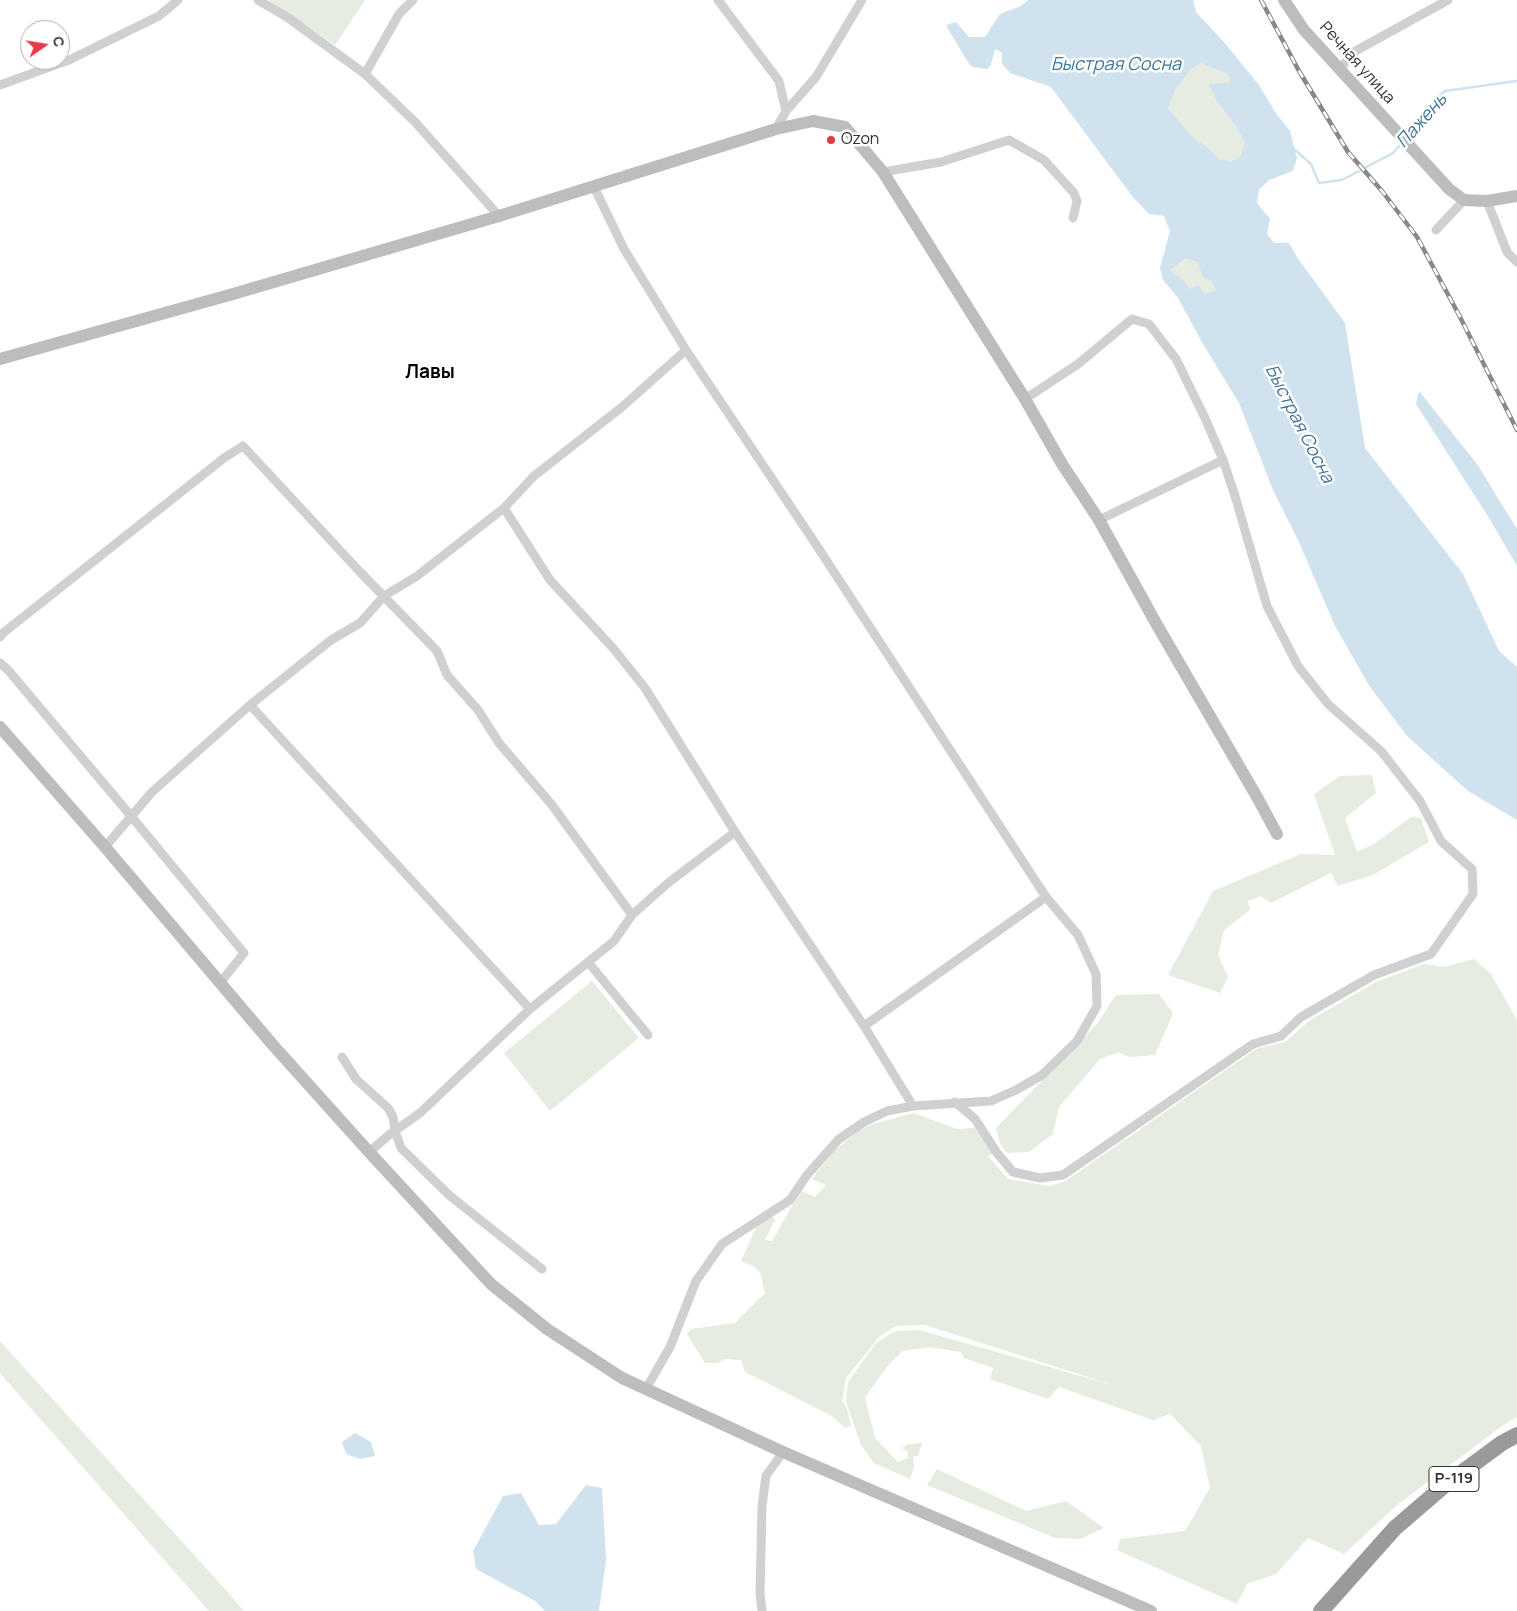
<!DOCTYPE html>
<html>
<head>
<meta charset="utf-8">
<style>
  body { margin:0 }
  #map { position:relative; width:1517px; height:1611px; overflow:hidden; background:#fff; font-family:Manrope,sans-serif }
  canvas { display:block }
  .north { position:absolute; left:20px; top:20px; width:50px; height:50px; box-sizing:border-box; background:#fff; border:1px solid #adadad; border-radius:50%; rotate:77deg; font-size:14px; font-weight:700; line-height:20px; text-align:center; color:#333 }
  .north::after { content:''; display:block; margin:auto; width:18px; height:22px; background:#e63946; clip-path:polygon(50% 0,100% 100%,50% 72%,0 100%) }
</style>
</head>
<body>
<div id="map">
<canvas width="1517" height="1611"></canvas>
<div class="north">С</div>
</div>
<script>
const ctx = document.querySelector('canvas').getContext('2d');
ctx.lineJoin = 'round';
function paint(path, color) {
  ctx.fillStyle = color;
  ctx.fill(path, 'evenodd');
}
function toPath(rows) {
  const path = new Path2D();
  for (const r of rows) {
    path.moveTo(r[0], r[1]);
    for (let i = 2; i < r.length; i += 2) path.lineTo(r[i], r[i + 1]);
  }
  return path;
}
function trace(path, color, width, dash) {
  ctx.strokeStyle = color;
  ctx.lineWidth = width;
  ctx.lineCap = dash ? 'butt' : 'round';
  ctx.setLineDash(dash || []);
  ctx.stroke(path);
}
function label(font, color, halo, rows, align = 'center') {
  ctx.font = font + ' Manrope,sans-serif';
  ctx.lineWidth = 5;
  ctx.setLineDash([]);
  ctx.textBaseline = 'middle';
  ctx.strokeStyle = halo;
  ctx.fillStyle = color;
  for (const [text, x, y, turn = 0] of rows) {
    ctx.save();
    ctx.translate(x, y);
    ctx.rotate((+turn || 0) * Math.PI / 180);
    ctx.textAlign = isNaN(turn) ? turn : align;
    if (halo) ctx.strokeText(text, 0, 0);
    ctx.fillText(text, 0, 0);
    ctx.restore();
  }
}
paint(toPath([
  [268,0,365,0,335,45],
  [1201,63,1229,75,1230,82,1210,85,1216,100,1237,128,1245,143,1239,158,1230,161,1219,159,1209,148,1194,140,1168,108,1175,91,1190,70],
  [1185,259,1198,262,1203,277,1211,281,1216,290,1204,294,1190,289,1184,281,1169,270],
  [1372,775,1376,793,1345,818,1357,852,1374,844,1411,817,1421,818,1429,842,1373,875,1338,886,1331,873,1271,903,1261,896,1248,901,1250,910,1224,930,1218,955,1228,977,1220,993,1168,975,1213,891,1301,854,1335,855,1314,794,1340,776],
  [1474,959,1491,974,1517,1020,1517,1417,1502,1426,1397,1505,1344,1554,1308,1538,1276,1574,1247,1584,1237,1604,1117,1550,1120,1539,1185,1531,1210,1488,1201,1446,1170,1414,1153,1420,1059,1387,1048,1399,990,1379,993,1368,964,1358,961,1352,928,1347,903,1351,890,1363,865,1397,875,1438,898,1462,908,1458,908,1452,902,1448,908,1444,922,1443,918,1456,913,1456,914,1467,910,1479,874,1463,861,1445,846,1402,848,1382,877,1342,896,1331,919,1330,1116,1386,925,1325,896,1326,880,1336,846,1378,842,1401,847,1408,851,1426,845,1428,832,1416,745,1372,741,1360,725,1359,718,1363,705,1363,687,1334,691,1329,735,1323,765,1293,760,1272,753,1266,741,1261,757,1225,772,1216,775,1220,765,1240,772,1241,793,1204,802,1191,815,1197,826,1185,812,1179,834,1151,858,1131,870,1125,913,1113,957,1129,975,1128,994,1153,988,1156,1008,1179,1049,1186,1064,1182,1256,1049,1285,1042,1310,1020,1376,982,1424,964,1444,967],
  [592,981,639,1038,550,1111,504,1053],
  [1159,994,1173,1013,1155,1055,1129,1057,1119,1052,1100,1059,1059,1107,1053,1134,1029,1152,1007,1153,1000,1144,996,1128,1096,1025,1116,995],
  [0,1341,224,1588,244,1611,209,1611,0,1373],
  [937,1469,1026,1511,1066,1501,1104,1528,1080,1539,1055,1538,927,1485]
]), '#e6ecdf');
paint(toPath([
  [1028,0,1193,0,1196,12,1224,42,1259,85,1275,112,1290,131,1297,158,1293,171,1269,180,1259,190,1257,203,1270,219,1267,234,1274,243,1289,243,1299,260,1345,323,1365,448,1463,574,1499,651,1517,667,1517,820,1468,791,1407,736,1370,687,1335,626,1298,540,1273,490,1239,403,1203,344,1178,298,1163,280,1160,268,1170,231,1164,216,1149,214,1132,196,1051,87,1010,73,1002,64,1002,53,995,49,991,65,987,69,972,67,964,56,946,25,956,22,969,37,985,37,1000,14,1021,6],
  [1201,63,1229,75,1230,82,1209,84,1216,100,1237,128,1245,143,1239,158,1230,161,1219,159,1209,148,1194,139,1168,108,1175,91,1190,70],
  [1185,259,1198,262,1203,278,1211,281,1216,290,1204,294,1198,285,1190,289,1184,281,1170,270],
  [1419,391,1477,464,1517,529,1517,566,1489,518,1416,404],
  [355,1433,371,1442,375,1456,360,1459,346,1454,342,1442],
  [586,1485,602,1488,606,1560,599,1611,545,1611,535,1601,476,1569,473,1551,503,1496,521,1493,539,1525,556,1524]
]), '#cfe2ee');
trace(toPath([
  [1407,135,1426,110,1445,91,1517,81],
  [1294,149,1311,164,1319,183,1342,180,1393,153,1401,144]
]), '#cfe2ee', 2.5);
trace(toPath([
  [258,0,287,17,365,74,415,122,499,216],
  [718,0,779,81,786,111],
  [1340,71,1350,54,1448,0],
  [365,74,399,14,413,0],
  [0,85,69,60,159,16,178,0],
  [776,129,786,111,816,77,862,0],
  [883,172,941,162,1009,140,1044,160,1074,193,1077,201,1073,218],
  [594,187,624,249,686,350,815,543,1046,897,1078,935,1096,974,1097,1006,1077,1041,1042,1075,1016,1090,991,1101,913,1106,887,1111,864,1122,839,1139,807,1175,790,1200,722,1244,696,1281,670,1347,646,1389],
  [1487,201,1507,252,1517,262],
  [1436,230,1464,200],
  [504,508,550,580,613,648,645,688,735,832,864,1026,913,1106],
  [1099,520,1223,460],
  [0,637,3,633,224,458,243,446,361,573,437,651,447,675,478,710,499,743,552,805,632,915],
  [0,663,8,670,131,816,244,953,220,983],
  [250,705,530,1009],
  [105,847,152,792,250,705,331,640,360,623,384,596,417,576,504,508,534,476,622,407,686,350],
  [588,962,648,1035],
  [864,1026,1046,897],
  [342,1057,356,1079,388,1108,393,1117,395,1131,401,1148,449,1195,542,1269],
  [955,1102,975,1119,997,1153,1013,1172,1040,1178,1063,1175,1253,1044,1281,1036,1301,1017,1374,975,1431,954,1473,894,1472,869,1441,841,1420,801,1381,751,1328,704,1298,666,1267,606,1235,496,1223,460,1205,418,1176,359,1149,324,1132,319,1078,364,1025,399],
  [369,1152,389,1135,420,1113,530,1009,614,941,632,915,668,883,735,832],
  [762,1611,760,1594,762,1506,766,1476,783,1452]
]), '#d0d0d0', 9);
trace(toPath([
  [1284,0,1304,30,1449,189,1464,200,1487,201,1517,196],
  [0,359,233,294,499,216,776,129,813,121,845,127,883,172,1025,399,1062,464,1099,520,1157,625,1257,797,1277,834],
  [0,727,105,847,272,1044,369,1152,491,1284,547,1329,622,1378,783,1452,1151,1611]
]), '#bdbdbd', 12);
trace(toPath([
  [1321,1611,1395,1528,1445,1485,1502,1443,1517,1435]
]), '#9a9a9a', 16);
const rail = toPath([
  [1261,0,1299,71,1348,152,1382,191,1417,237,1459,315,1517,430]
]);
trace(rail, '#888', 4.5);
trace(rail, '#fff', 2.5, [8]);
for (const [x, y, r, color] of [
  [831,140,5,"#e63946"]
]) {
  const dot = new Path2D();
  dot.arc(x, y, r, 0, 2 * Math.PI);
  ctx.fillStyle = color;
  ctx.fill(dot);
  trace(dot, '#fff', 2);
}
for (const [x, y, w] of [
  [1454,1479,50]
]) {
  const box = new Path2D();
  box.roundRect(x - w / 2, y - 12.5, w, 25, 4);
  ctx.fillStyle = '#fff';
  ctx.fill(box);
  trace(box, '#333', 1);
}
label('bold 15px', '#333', null, [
  ["Р-119",1454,1479]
]);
label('16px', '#333', '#fff', [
  ["Речная улица",1357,63,48]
]);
label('16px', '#333', '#fff', [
  ["Ozon",841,140]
], 'left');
label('italic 18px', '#3f7597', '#fff', [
  ["Быстрая Сосна",1116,65],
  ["Пажень",1422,121,-48],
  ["Быстрая Сосна",1299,424,63]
]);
label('bold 19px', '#000', '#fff', [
  ["Лавы",430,373]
]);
</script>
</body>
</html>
